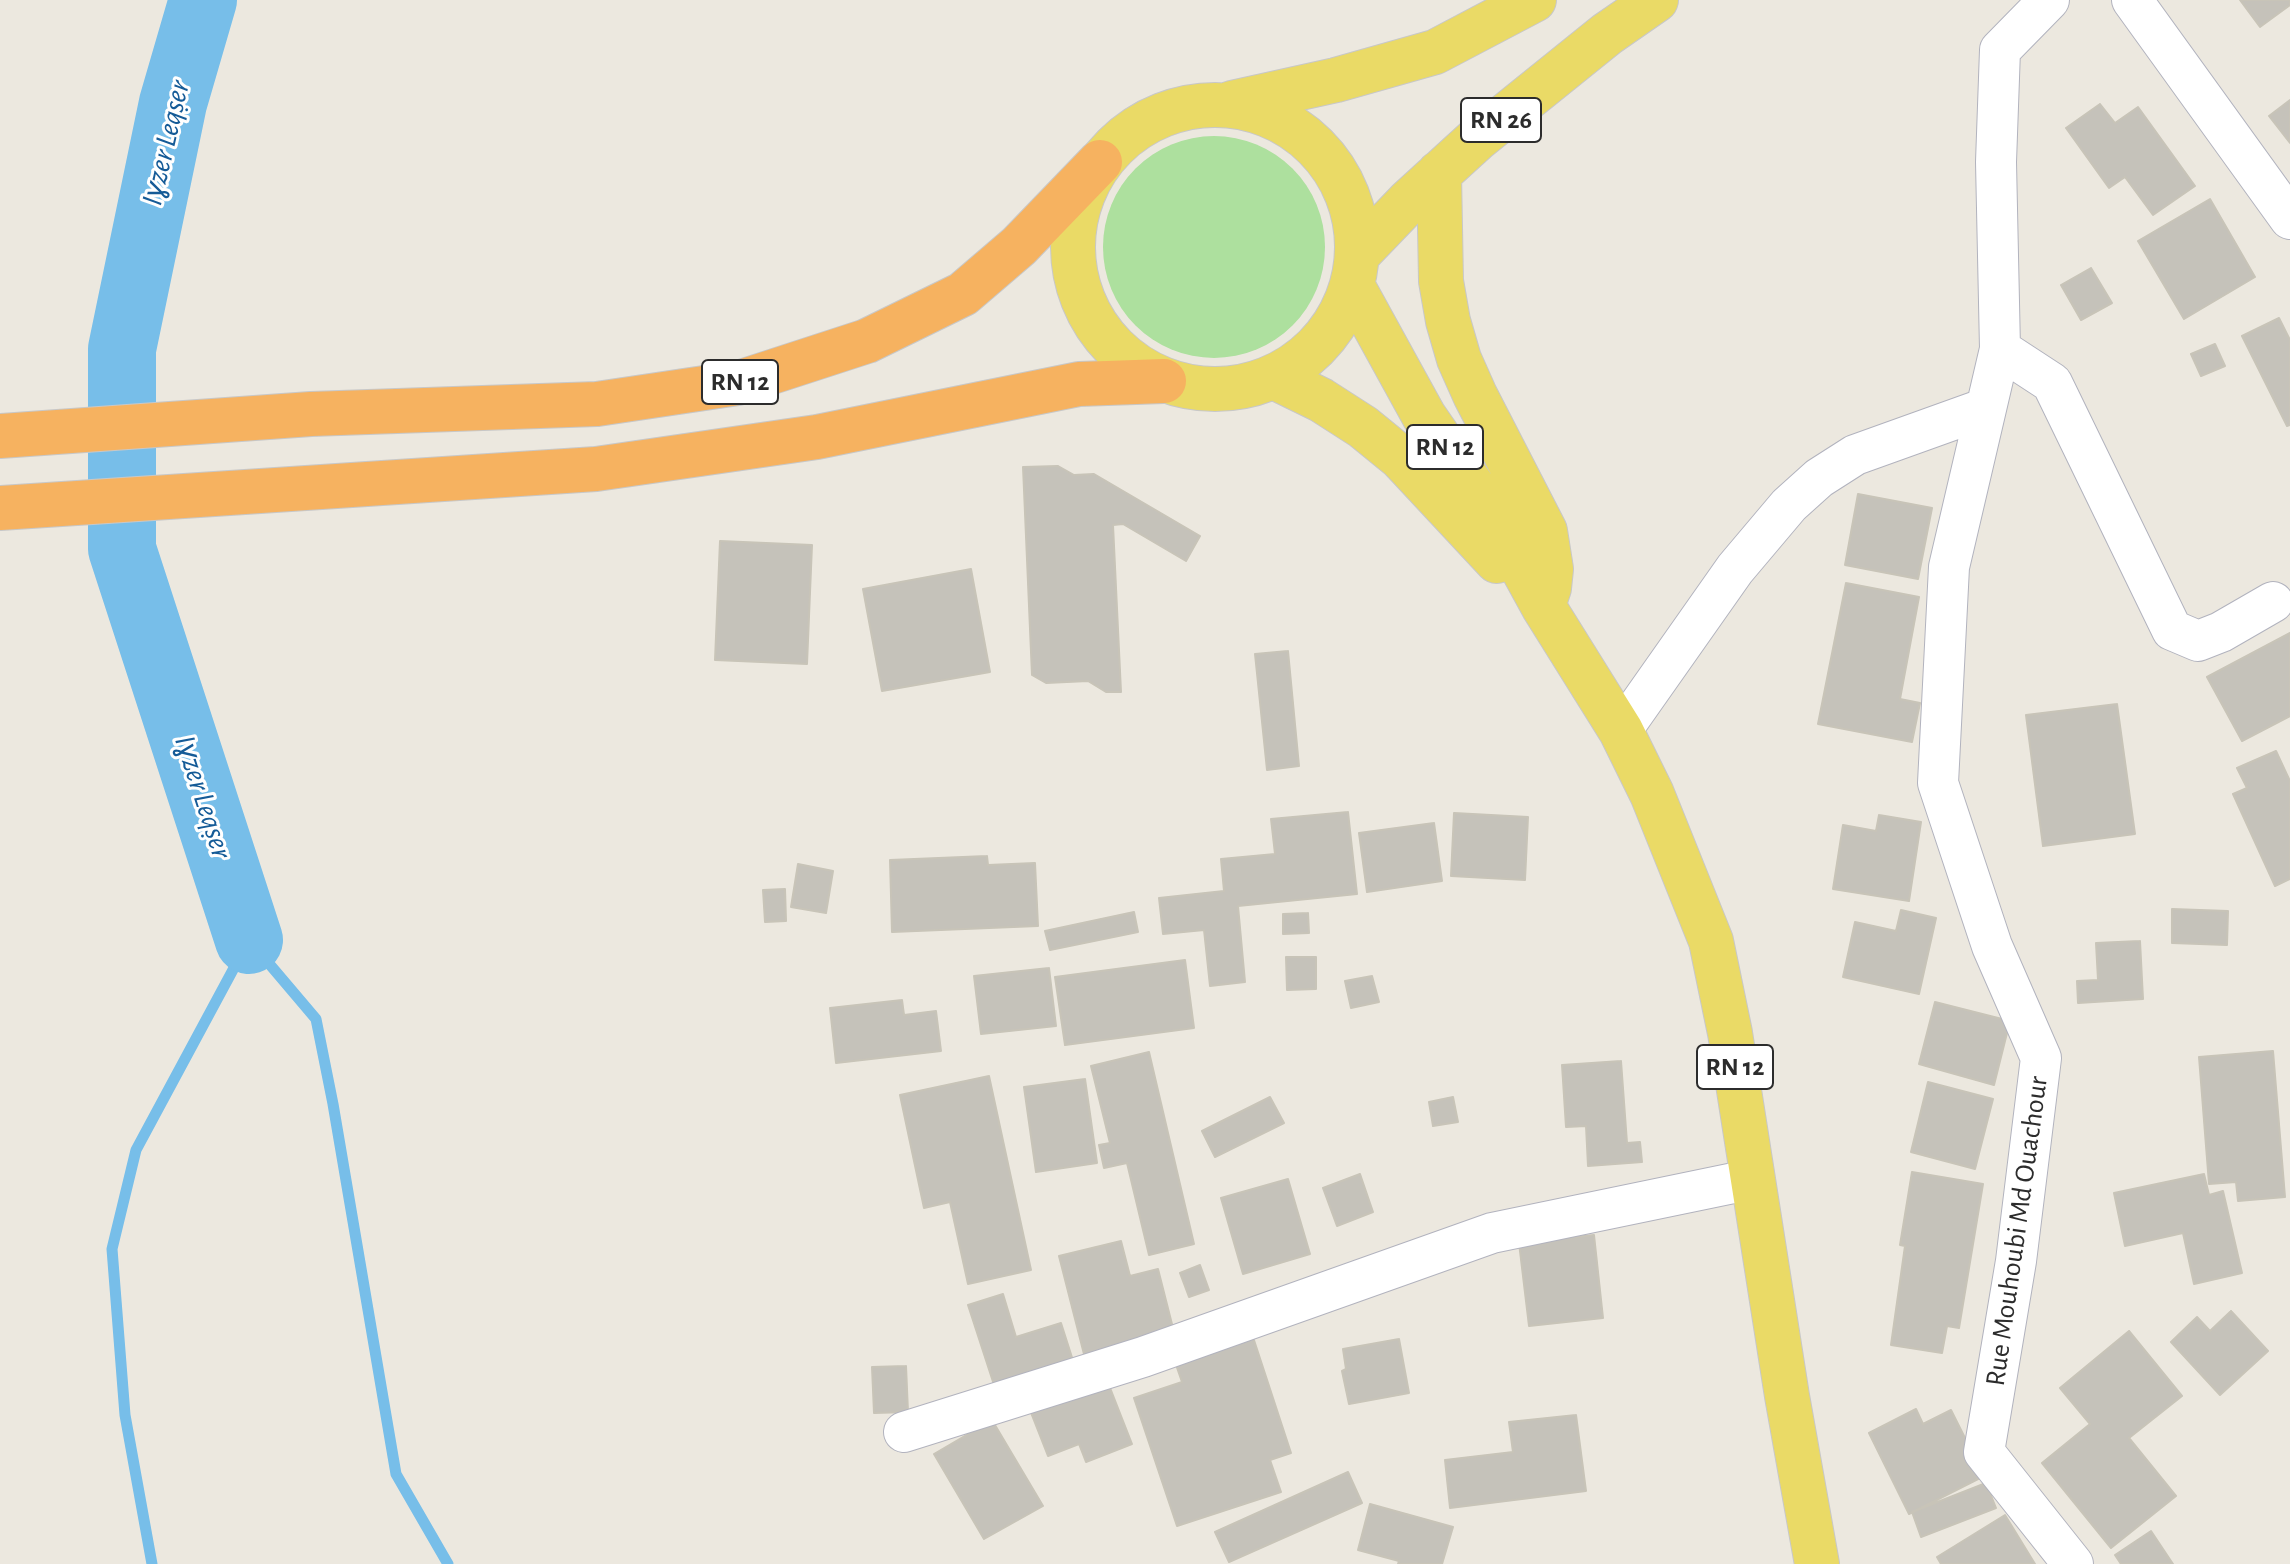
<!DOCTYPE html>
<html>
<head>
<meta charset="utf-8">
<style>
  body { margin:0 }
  canvas { display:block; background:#ece8df }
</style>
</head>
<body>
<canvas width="2290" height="1564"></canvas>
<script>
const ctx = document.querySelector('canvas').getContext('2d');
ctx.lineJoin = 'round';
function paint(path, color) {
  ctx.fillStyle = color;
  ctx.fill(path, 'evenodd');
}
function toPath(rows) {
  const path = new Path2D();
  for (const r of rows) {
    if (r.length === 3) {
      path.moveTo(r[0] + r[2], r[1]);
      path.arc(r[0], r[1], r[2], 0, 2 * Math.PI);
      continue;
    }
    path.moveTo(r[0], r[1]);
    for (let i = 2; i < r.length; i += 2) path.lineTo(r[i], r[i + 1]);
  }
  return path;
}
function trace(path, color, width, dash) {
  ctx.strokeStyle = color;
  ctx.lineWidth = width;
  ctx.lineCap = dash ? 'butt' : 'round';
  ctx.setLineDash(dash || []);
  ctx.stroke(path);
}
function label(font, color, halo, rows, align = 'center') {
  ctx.font = font + ' "Alegreya Sans",sans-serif';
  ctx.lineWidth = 6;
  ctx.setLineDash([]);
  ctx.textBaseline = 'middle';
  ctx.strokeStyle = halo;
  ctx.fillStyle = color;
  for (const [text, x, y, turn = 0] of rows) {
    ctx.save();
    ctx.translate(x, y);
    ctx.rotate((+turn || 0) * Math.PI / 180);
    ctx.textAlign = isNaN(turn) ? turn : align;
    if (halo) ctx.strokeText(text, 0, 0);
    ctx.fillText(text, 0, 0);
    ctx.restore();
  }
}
paint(toPath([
  [1214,247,111]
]), '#ade09e');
trace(toPath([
  [152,1564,125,1415,112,1249,136,1150,249,940,316,1019,333,1104,396,1474,448,1564]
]), '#77bee9', 11);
trace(toPath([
  [203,0,173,103,122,349,122,549,249,940]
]), '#77bee9', 68);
const building = toPath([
  [2240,0,2290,0,2290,5,2260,27,2240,0],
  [2290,100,2290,143,2269,116,2290,100],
  [2100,104,2115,123,2138,107,2195,186,2153,215,2125,177,2109,188,2066,128,2100,104],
  [2210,199,2255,277,2184,319,2138,241,2210,199],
  [2091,268,2112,303,2081,320,2061,285,2091,268],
  [2279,318,2290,340,2290,425,2287,426,2242,336,2279,318],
  [2215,344,2225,366,2201,376,2191,354,2215,344],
  [1058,466,1074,475,1094,474,1200,536,1186,561,1123,524,1113,525,1121,692,1106,692,1088,681,1046,683,1032,675,1023,467,1058,466],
  [1858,494,1932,508,1918,579,1845,565,1858,494],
  [720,541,812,545,807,664,715,660,720,541],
  [971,569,990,672,882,691,863,589,971,569],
  [1846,583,1919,597,1900,699,1920,703,1912,742,1818,724,1846,583],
  [2290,633,2290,716,2242,741,2207,677,2290,633],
  [1288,651,1299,766,1267,770,1255,654,1288,651],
  [2117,704,2135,834,2043,846,2026,715,2117,704],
  [2276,751,2290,781,2290,879,2275,886,2233,794,2247,788,2237,768,2276,751],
  [1348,812,1357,894,1238,906,1245,982,1210,986,1204,930,1163,934,1159,898,1224,891,1221,859,1275,854,1271,819,1348,812],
  [1454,813,1528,817,1525,880,1451,876,1454,813],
  [1879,815,1921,822,1909,901,1833,889,1843,825,1876,831,1879,815],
  [1434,823,1442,881,1367,892,1359,833,1434,823],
  [987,856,988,865,1035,863,1038,926,892,932,890,860,987,856],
  [798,864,833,871,826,913,791,907,798,864],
  [785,889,786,921,765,922,763,890,785,889],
  [2172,909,2228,911,2227,945,2172,943,2172,909],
  [1901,910,1936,918,1919,994,1843,977,1855,922,1896,931,1901,910],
  [1134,912,1138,932,1050,950,1045,931,1134,912],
  [1308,913,1309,933,1283,934,1283,914,1308,913],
  [2140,941,2143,999,2078,1003,2077,981,2098,980,2096,943,2140,941],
  [1286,957,1316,957,1316,989,1287,990,1286,957],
  [1185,960,1194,1028,1065,1045,1055,977,1185,960],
  [1049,968,1056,1026,981,1034,974,976,1049,968],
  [1372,976,1379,1002,1351,1008,1345,981,1372,976],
  [902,1000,904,1015,936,1011,941,1051,836,1063,830,1008,902,1000],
  [1935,1002,2010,1021,1994,1085,1919,1064,1935,1002],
  [2273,1051,2285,1197,2238,1201,2236,1182,2209,1184,2199,1057,2273,1051],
  [1149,1052,1194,1244,1149,1255,1127,1163,1104,1168,1099,1145,1110,1143,1091,1066,1149,1052],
  [1621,1061,1627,1143,1640,1142,1642,1162,1588,1166,1586,1126,1566,1127,1562,1065,1621,1061],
  [989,1076,1031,1270,968,1284,950,1202,924,1208,900,1095,989,1076],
  [1085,1079,1097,1163,1036,1172,1024,1087,1085,1079],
  [1928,1082,1993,1099,1975,1169,1911,1152,1928,1082],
  [1270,1097,1284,1123,1215,1157,1202,1131,1270,1097],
  [1453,1097,1458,1122,1433,1126,1429,1102,1453,1097],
  [1912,1172,1983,1184,1959,1328,1947,1326,1942,1353,1891,1345,1905,1246,1900,1245,1912,1172],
  [1360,1174,1373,1212,1337,1226,1323,1188,1360,1174],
  [2204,1174,2209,1195,2223,1191,2242,1273,2194,1284,2183,1233,2125,1246,2114,1193,2204,1174],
  [1288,1179,1310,1254,1243,1274,1221,1198,1288,1179],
  [1594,1235,1603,1318,1529,1326,1519,1243,1594,1235],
  [1121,1241,1130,1276,1158,1269,1176,1340,1086,1362,1059,1256,1121,1241],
  [1200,1265,1209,1290,1189,1297,1180,1273,1200,1265],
  [1003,1294,1016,1337,1061,1323,1076,1370,997,1394,968,1305,1003,1294],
  [2231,1311,2268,1351,2220,1395,2171,1342,2197,1317,2210,1331,2231,1311],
  [1251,1331,1291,1453,1270,1460,1281,1492,1177,1526,1134,1398,1182,1382,1173,1356,1251,1331],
  [2129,1331,2182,1396,2129,1438,2176,1496,2111,1548,2042,1463,2090,1424,2060,1388,2129,1331],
  [1399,1339,1409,1393,1349,1404,1342,1371,1346,1369,1343,1349,1399,1339],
  [906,1366,908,1412,874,1413,872,1367,906,1366],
  [1105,1375,1132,1444,1086,1462,1079,1444,1048,1456,1028,1405,1105,1375],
  [1916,1409,1923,1424,1951,1410,1984,1476,1909,1514,1869,1433,1916,1409],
  [1576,1415,1586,1491,1450,1508,1445,1460,1513,1452,1509,1422,1576,1415],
  [992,1420,1043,1506,984,1539,934,1454,992,1420],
  [1348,1472,1362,1503,1229,1562,1215,1532,1348,1472],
  [1986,1483,1996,1508,1921,1537,1912,1512,1986,1483],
  [1370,1504,1453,1527,1442,1564,1398,1564,1399,1561,1358,1550,1370,1504],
  [2005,1515,2035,1564,1941,1564,1937,1557,2005,1515],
  [2151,1531,2173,1564,2121,1564,2115,1555,2151,1531]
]);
paint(building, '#c5c2ba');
trace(building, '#c8c4b8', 2);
const minor = toPath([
  [2049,0,2000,50,1996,162,2000,349,1949,567,1938,783,1992,946,2041,1058,2016,1261,1984,1452,2073,1564],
  [2132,0,2290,219],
  [2000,349,2052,383,2172,630,2198,641,2221,632,2273,602],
  [1621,731,1735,569,1789,505,1819,478,1855,455,1986,408],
  [904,1432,1143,1357,1492,1233,1753,1179]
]);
const major = toPath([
  [1232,103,1336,80,1435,52,1534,0],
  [1215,247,142],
  [1439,173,1441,281,1448,321,1459,359,1475,395,1545,531,1551,569,1549,588,1543,606],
  [1358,254,1409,201,1478,138,1607,34,1656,0],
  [1352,285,1424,416,1496,520,1543,606,1621,731,1652,794,1711,941,1730,1033,1787,1396,1817,1564],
  [1276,378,1321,400,1363,427,1401,458,1497,561]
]);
const highway = toPath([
  [0,436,311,414,597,404,738,383,867,341,963,294,1019,246,1100,162],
  [0,508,596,469,817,437,1079,384,1164,381]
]);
trace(minor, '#b2b3be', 42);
trace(major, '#c8c8c8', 46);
trace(highway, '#c8c8c8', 46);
trace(minor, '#fff', 40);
trace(major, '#eada66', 44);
trace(highway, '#f6b260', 44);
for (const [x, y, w] of [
  [1501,120,80],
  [740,382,76],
  [1445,447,76],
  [1735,1067,76]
]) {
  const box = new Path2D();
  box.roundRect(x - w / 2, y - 22, w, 44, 6);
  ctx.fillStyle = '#fff';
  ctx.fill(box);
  trace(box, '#2c2c2c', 2);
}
label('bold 26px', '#2c2c2c', null, [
  ["RN 26",1501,120],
  ["RN 12",740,382],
  ["RN 12",1445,447],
  ["RN 12",1735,1067]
]);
label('28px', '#2c2c2c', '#fff', [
  ["Rue Mouhoubi Md Ouachour",2017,1231,-82]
]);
label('italic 30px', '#155b97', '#fff', [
  ["Iɣzer Leqṣer",166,143,-77],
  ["Iɣzer Leqṣer",203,797,72]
]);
</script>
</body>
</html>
